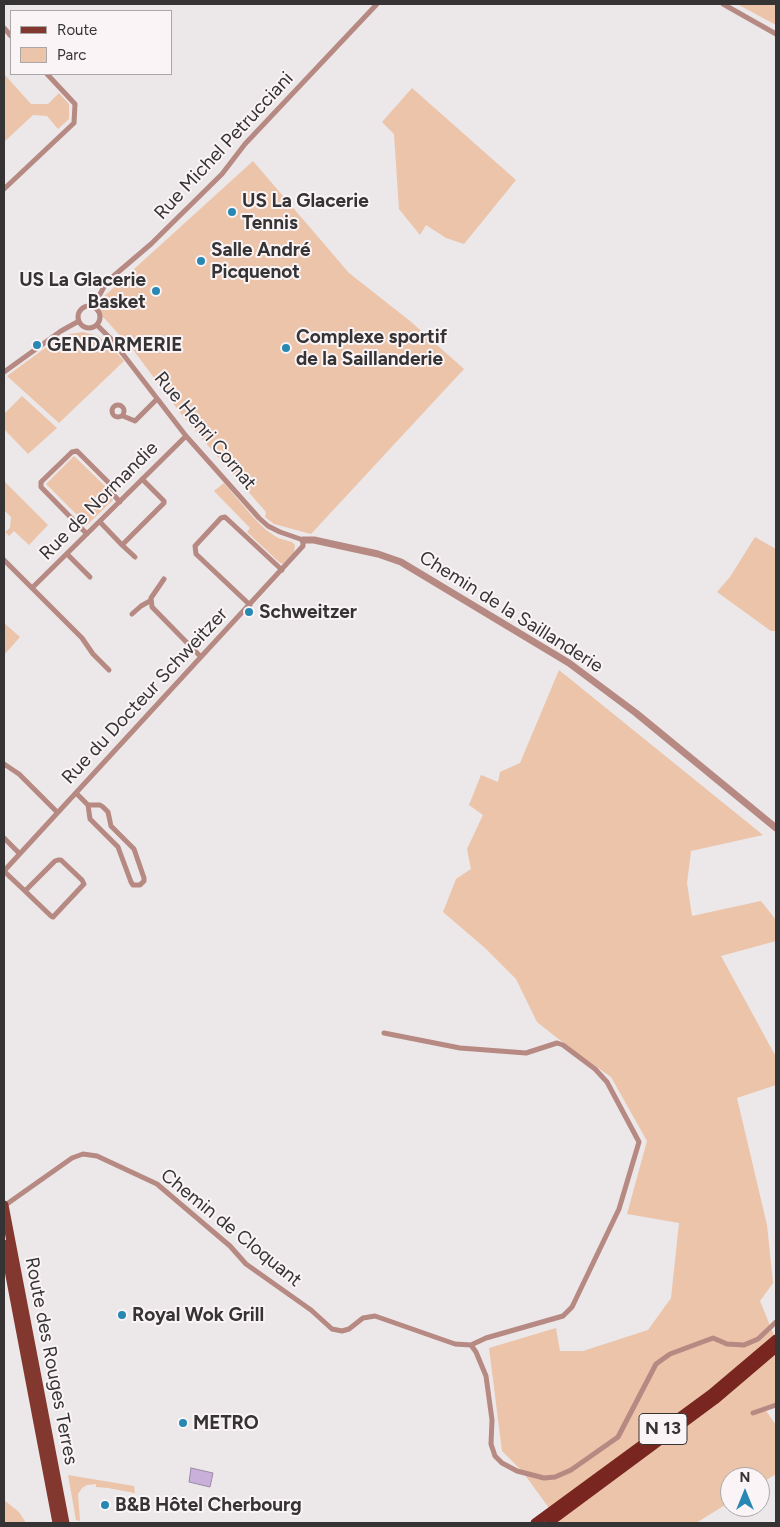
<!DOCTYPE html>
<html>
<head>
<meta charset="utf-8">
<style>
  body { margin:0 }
  #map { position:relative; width:780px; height:1527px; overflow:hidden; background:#ece7e8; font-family:Figtree,sans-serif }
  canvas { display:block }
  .frame { position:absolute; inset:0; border:5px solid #353334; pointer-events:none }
  .legend { position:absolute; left:10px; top:10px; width:162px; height:65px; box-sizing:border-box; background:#faf4f6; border:1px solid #aba7a8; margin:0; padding:6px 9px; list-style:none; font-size:15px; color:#353334 }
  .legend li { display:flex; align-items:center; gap:10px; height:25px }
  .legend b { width:25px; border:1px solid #aba7a8 }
  .north { position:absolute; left:720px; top:1467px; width:50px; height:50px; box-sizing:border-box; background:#faf4f6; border:1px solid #aba7a8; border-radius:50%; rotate:0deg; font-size:14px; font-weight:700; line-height:20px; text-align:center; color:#353334 }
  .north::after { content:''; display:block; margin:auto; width:18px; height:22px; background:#2789b3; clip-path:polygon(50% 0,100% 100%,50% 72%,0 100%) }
</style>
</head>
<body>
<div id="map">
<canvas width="780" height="1527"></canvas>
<div class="frame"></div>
<ul class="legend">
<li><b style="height:6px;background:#83382f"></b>Route</li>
<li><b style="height:14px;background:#ebc4aa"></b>Parc</li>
</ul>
<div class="north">N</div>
</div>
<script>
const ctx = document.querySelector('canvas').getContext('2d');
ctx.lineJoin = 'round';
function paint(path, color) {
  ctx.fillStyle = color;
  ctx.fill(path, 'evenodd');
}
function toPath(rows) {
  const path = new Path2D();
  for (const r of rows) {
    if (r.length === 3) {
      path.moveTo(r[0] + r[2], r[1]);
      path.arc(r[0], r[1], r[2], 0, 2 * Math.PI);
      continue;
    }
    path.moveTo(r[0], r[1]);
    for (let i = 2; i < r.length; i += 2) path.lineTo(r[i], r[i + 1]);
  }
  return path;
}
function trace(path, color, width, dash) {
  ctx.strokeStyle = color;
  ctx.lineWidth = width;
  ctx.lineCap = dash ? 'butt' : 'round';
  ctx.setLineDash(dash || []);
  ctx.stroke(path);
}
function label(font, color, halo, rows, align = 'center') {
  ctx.font = font + ' Figtree,sans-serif';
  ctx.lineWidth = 4;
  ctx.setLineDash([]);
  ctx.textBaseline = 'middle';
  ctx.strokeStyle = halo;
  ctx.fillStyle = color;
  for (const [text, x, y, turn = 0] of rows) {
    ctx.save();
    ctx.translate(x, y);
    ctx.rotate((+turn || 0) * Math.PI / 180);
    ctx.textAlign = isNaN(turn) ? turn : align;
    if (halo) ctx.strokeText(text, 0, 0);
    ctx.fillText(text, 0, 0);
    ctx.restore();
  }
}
paint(toPath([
  [737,4,776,4,776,25],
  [4,74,31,104,48,104,59,93,69,104,69,119,58,129,47,116,33,115,4,142],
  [412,88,516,180,464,244,446,238,426,225,420,235,399,209,394,134,382,122],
  [253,161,349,273,410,321,464,369,311,534,274,524,265,517,266,512,184,418,134,351,105,319,98,314,95,306,100,300],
  [83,332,98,336,116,352,124,361,59,423,7,376,56,340,70,334],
  [22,396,57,428,28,454,4,429,4,414],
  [74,456,107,488,107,495,113,500,86,526,80,522,81,519,46,484],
  [4,481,48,525,29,545,14,531,9,536,5,532,10,528,11,517,4,510],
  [224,483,253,517,266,530,278,538,292,542,295,545,294,552,283,564,280,563,247,532,250,528,214,491],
  [755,537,776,549,776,631,771,631,717,592,730,577],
  [4,623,20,637,4,655],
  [559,670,763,835,691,851,687,883,692,916,761,901,776,920,776,941,721,956,776,1057,776,1085,737,1098,767,1225,773,1283,760,1301,776,1340,776,1403,764,1408,776,1425,776,1474,760,1484,760,1477,730,1477,730,1502,696,1523,560,1523,522,1471,502,1451,489,1348,556,1328,560,1351,583,1351,648,1330,671,1298,679,1223,627,1214,647,1141,611,1077,575,1052,537,1022,516,979,485,948,443,912,456,879,471,869,467,849,483,815,469,805,481,775,498,782,500,772,520,763],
  [68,1475,134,1486,135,1493,108,1488,96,1487,96,1484,87,1485,82,1488,78,1494,80,1521,76,1520],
  [4,1500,19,1512,26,1523,4,1523]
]), '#ebc4aa');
const water = toPath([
  [191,1468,213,1473,210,1487,189,1482,191,1468]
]);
paint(water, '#c8b0da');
trace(water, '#9c8aa8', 1);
trace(toPath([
  [723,4,776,34],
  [4,28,11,36],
  [4,189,74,123,75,104,47,74],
  [89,317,11],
  [93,307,105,285,110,279,151,244,222,174,245,144,377,4],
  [4,372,61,331,79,321],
  [118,411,6],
  [123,416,135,421,157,399],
  [100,522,122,545,164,503,164,501,142,479],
  [87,534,41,487,41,482,72,452,77,451,110,484,111,492,120,502],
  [122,545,135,557],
  [67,554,90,577],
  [4,560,82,638,93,654,109,670],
  [164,579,151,598,152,607,201,657],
  [32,588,186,436],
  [250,605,196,554,195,546,221,518,225,517,282,570],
  [132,614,141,606,150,601],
  [4,764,19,774,57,812],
  [76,793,88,805,90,819,118,847,131,882,133,885,140,885,144,881,144,878,134,849,111,826,108,812,103,807,100,805,88,805],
  [4,838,19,853],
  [4,871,303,546,303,540,280,532,268,526,259,518,186,436,112,340,97,325],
  [4,871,8,875,25,891,51,916,53,917,84,884,82,880,61,860,58,860,55,861,25,891],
  [384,1033,460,1048,526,1053,557,1043,563,1045,595,1069,607,1082,639,1142,619,1209,572,1307,563,1316,486,1338,471,1345],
  [4,1206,72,1158,83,1154,97,1156,157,1184,230,1246,246,1264,311,1310,332,1329,342,1331,349,1329,363,1318,375,1316,455,1344,471,1345,476,1352,486,1376,492,1420,491,1444,495,1456,502,1463,517,1471,544,1478,555,1477,571,1470,618,1437,656,1364,670,1354,713,1338,727,1344,744,1345,758,1339,776,1322],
  [753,1413,776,1405]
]), '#b68982', 5);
trace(toPath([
  [303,540,314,540,378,554,401,562,569,663,636,713,776,828]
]), '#b68982', 7);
trace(toPath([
  [4,1205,65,1523],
  [4,1244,57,1523]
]), '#83382f', 9);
trace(toPath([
  [535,1523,711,1394,776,1339],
  [549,1523,715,1400,776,1348]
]), '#78261f', 9);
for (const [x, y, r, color] of [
  [232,212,5,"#2789b3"],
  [201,261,5,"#2789b3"],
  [156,291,5,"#2789b3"],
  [37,345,5,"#2789b3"],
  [286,348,5,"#2789b3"],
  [249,612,5,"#2789b3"],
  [122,1315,5,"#2789b3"],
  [183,1423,5,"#2789b3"],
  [105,1505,5,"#2789b3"]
]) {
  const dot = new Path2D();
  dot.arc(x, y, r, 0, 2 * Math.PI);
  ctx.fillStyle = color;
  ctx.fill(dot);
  trace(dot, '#faf4f6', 2);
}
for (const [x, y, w] of [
  [663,1429,48]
]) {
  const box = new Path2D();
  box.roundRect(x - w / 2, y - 15.5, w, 31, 4);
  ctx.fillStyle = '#faf4f6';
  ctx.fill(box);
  trace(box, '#353334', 1);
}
label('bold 18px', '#353334', null, [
  ["N 13",663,1429]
]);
label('19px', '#353334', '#faf4f6', [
  ["Rue Michel Petrucciani",224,146,-47],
  ["Rue Henri Cornat",205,431,50],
  ["Rue de Normandie",99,501,-45],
  ["Chemin de la Saillanderie",511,612,32],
  ["Rue du Docteur Schweitzer",145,696,-47],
  ["Chemin de Cloquant",231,1228,39],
  ["Route des Rouges Terres",51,1361,79]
]);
label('bold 19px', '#353334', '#faf4f6', [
  ["US La Glacerie",242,201],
  ["Tennis",242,223],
  ["Salle André",211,250],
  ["Picquenot",211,272],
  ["US La Glacerie",146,280,"right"],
  ["Basket",146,302,"right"],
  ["Complexe sportif",296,337],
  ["de la Saillanderie",296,359],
  ["GENDARMERIE",47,345],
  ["Schweitzer",259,612],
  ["Royal Wok Grill",132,1315],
  ["METRO",193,1423],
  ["B&B Hôtel Cherbourg",115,1505]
], 'left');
</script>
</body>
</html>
